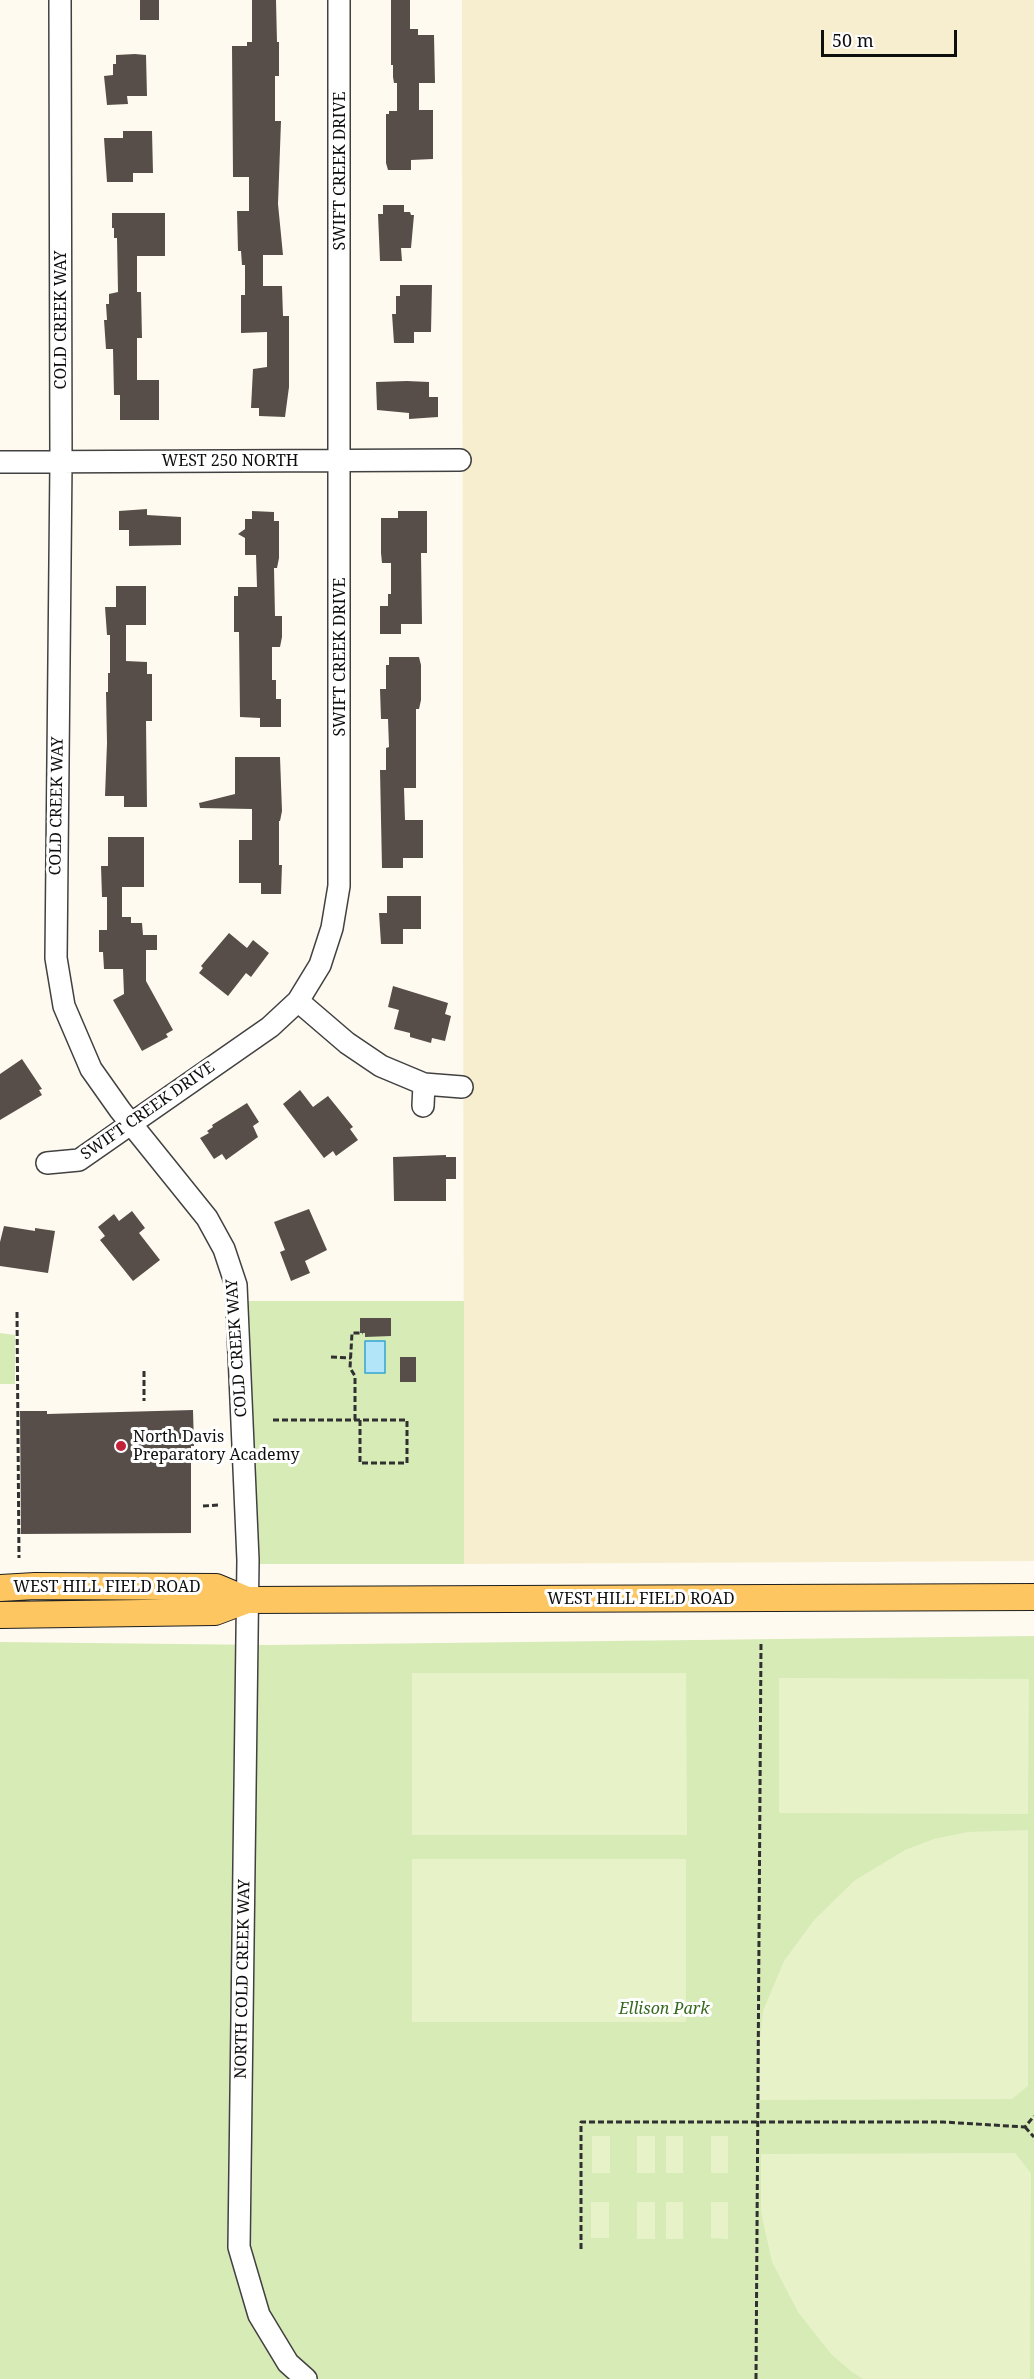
<!DOCTYPE html>
<html>
<head>
<meta charset="utf-8">
<style>
  body { margin:0 }
  #map { position:relative; width:1034px; height:2379px; overflow:hidden; background:#fffaef; font-family:"Noto Serif",serif }
  canvas { display:block }
  .scale { position:absolute; left:821px; top:30px; width:136px; height:27px; box-sizing:border-box; border:3px solid #0e0e0e; border-top:0; padding-left:8px; font-size:18px; line-height:21px; white-space:nowrap; color:#0e0e0e; -webkit-text-stroke:4px #fff; paint-order:stroke }
</style>
</head>
<body>
<div id="map">
<canvas width="1034" height="2379"></canvas>
<div class="scale">50 m</div>
</div>
<script>
const ctx = document.querySelector('canvas').getContext('2d');
ctx.lineJoin = 'round';
function paint(path, color) {
  ctx.fillStyle = color;
  ctx.fill(path, 'evenodd');
}
function toPath(rows) {
  const path = new Path2D();
  for (const r of rows) {
    path.moveTo(r[0], r[1]);
    for (let i = 2; i < r.length; i += 2) path.lineTo(r[i], r[i + 1]);
  }
  return path;
}
function trace(path, color, width, dash) {
  ctx.strokeStyle = color;
  ctx.lineWidth = width;
  ctx.lineCap = dash ? 'butt' : 'round';
  ctx.setLineDash(dash || []);
  ctx.stroke(path);
}
function label(font, color, halo, rows, align = 'center') {
  ctx.font = font + ' "Noto Serif",serif';
  ctx.lineWidth = 6;
  ctx.setLineDash([]);
  ctx.textBaseline = 'middle';
  ctx.strokeStyle = halo;
  ctx.fillStyle = color;
  for (const [text, x, y, turn = 0] of rows) {
    ctx.save();
    ctx.translate(x, y);
    ctx.rotate((+turn || 0) * Math.PI / 180);
    ctx.textAlign = isNaN(turn) ? turn : align;
    if (halo) ctx.strokeText(text, 0, 0);
    ctx.fillText(text, 0, 0);
    ctx.restore();
  }
}
paint(toPath([
  [462,0,1034,0,1034,1561,464,1564]
]), '#f6eece');
paint(toPath([
  [238,1301,464,1301,464,1564,247,1564],
  [0,1333,15,1335,15,1384,0,1384],
  [1034,1636,1034,2379,0,2379,0,1642,268,1645]
]), '#d7ebb7');
paint(toPath([
  [412,1673,686,1673,687,1835,412,1835],
  [779,1678,1029,1679,1028,1814,779,1813],
  [1028,1830,1028,2086,1012,2099,760,2100,760,2039,763,2011,784,1961,814,1920,854,1881,905,1850,934,1839,968,1832],
  [412,1859,686,1859,686,2022,412,2022],
  [592,2136,610,2136,610,2173,592,2173],
  [637,2136,655,2136,655,2173,637,2173],
  [666,2136,683,2136,683,2173,666,2173],
  [711,2136,728,2136,728,2173,711,2173],
  [1015,2153,1031,2173,1030,2379,863,2379,852,2372,831,2354,798,2312,772,2262,761,2212,761,2154],
  [591,2202,609,2202,609,2238,591,2238],
  [637,2202,655,2202,655,2239,637,2239],
  [666,2202,683,2202,683,2239,666,2239],
  [711,2202,728,2202,728,2239,711,2238]
]), '#e8f2c9');
const water = toPath([
  [365,1341,385,1341,385,1373,365,1373,365,1341]
]);
paint(water, '#b2e5f8');
trace(water, '#36a4d2', 1.5);
paint(toPath([
  [140,0,159,0,159,20,140,20],
  [252,0,276,0,277,42,279,42,279,76,275,76,275,121,281,121,278,204,283,255,263,255,263,286,282,286,283,316,289,316,289,387,285,417,259,416,259,408,251,408,253,369,267,367,267,332,241,333,241,295,245,295,245,265,242,265,241,251,238,251,237,211,249,211,249,177,233,177,232,46,247,46,247,42,252,42],
  [391,0,410,0,410,29,418,29,418,35,434,35,435,83,419,83,419,110,433,110,433,159,411,160,411,170,388,170,386,163,386,114,389,114,389,111,397,111,397,83,394,83,393,77,393,65,391,65],
  [135,54,146,55,147,96,127,96,128,104,107,105,104,76,113,75,113,64,116,64,116,55],
  [123,131,152,131,153,173,133,173,133,182,107,182,104,138,123,138],
  [383,205,404,205,404,212,410,212,411,215,414,215,411,248,401,248,402,261,380,261,378,214,383,214],
  [112,213,165,213,165,256,137,256,137,292,141,292,142,338,137,338,137,380,159,380,159,420,120,420,120,395,114,395,113,349,106,349,104,320,107,320,106,304,109,304,109,294,118,292,117,238,114,238,114,228,112,228],
  [400,285,432,285,431,332,414,332,414,343,394,343,392,314,396,314,396,296,400,296],
  [407,381,429,382,429,397,438,397,438,417,409,419,409,413,377,410,376,382],
  [147,509,147,515,181,517,181,545,129,546,129,530,119,530,119,511],
  [252,511,274,512,274,521,279,521,279,558,277,568,274,568,275,616,282,616,282,637,280,647,272,647,272,680,276,680,276,699,281,699,281,727,260,727,260,718,240,717,239,632,234,632,234,596,238,596,238,587,257,587,256,555,245,555,245,538,238,534,245,529,245,519,252,519],
  [398,511,427,511,427,553,421,553,422,624,401,624,401,634,380,634,380,606,388,606,388,594,391,594,391,563,382,563,381,553,381,518,398,518],
  [116,586,146,586,146,625,126,625,126,661,147,662,147,674,152,674,152,721,146,721,147,807,124,807,124,796,105,796,107,743,106,692,108,692,108,673,110,673,110,635,107,635,105,607,116,607],
  [389,657,419,657,421,665,421,700,419,709,416,709,416,788,404,788,405,820,423,820,423,858,403,858,403,868,382,868,380,770,386,770,386,748,389,747,388,719,381,719,380,689,386,689,386,665,389,665],
  [235,757,280,757,282,811,280,821,279,821,279,865,282,865,281,894,261,894,261,883,239,883,239,840,252,840,252,809,200,808,199,803,235,794],
  [108,837,144,837,144,887,122,887,122,917,131,917,131,923,142,923,143,935,157,935,157,950,146,950,146,981,173,1030,166,1034,168,1037,142,1051,113,1000,124,994,123,969,104,969,103,952,99,952,99,930,107,930,107,897,102,897,101,866,108,866],
  [387,896,421,896,421,929,403,929,403,944,381,944,379,913,387,913],
  [229,933,247,948,253,940,269,953,251,977,246,973,228,996,199,973,203,968,201,966],
  [393,986,448,1003,445,1014,451,1016,445,1041,432,1038,431,1043,410,1037,410,1033,394,1029,399,1010,388,1007],
  [22,1059,42,1089,39,1090,42,1095,0,1120,0,1074],
  [300,1090,313,1107,328,1096,353,1127,350,1129,358,1140,336,1156,333,1151,324,1158,283,1104],
  [247,1103,259,1122,253,1126,258,1137,226,1160,222,1154,214,1159,200,1138,209,1133,207,1131,213,1127,212,1125],
  [446,1155,446,1157,456,1157,456,1179,446,1179,446,1201,394,1201,393,1157],
  [309,1209,327,1250,305,1261,310,1273,291,1281,280,1252,285,1250,274,1222],
  [132,1211,145,1228,139,1233,160,1260,133,1281,100,1240,105,1236,98,1227,114,1214,119,1221],
  [4,1226,35,1231,35,1228,55,1231,48,1273,0,1266,0,1242],
  [360,1318,391,1318,391,1336,365,1337,365,1333,360,1333],
  [400,1357,416,1357,416,1382,400,1382],
  [193,1410,194,1446,191,1446,191,1533,21,1534,20,1411,47,1411,47,1414]
]), '#574e4a');
const minor = toPath([
  [60,0,61,462,56,958,64,1006,91,1069,120,1110,207,1218,224,1249,236,1285,248,1560,239,2247,259,2315,288,2363,306,2379],
  [0,462,460,460],
  [298,1001,347,1043,381,1066,424,1084,462,1087],
  [423,1106,424,1084],
  [47,1163,79,1160,270,1027,298,1001,320,965,332,928,339,886,339,0]
]);
const major = toPath([
  [0,1588,35,1586,216,1587,247,1600],
  [0,1615,215,1612,247,1600,1034,1597]
]);
trace(minor, '#414141', 24);
trace(major, '#1f1f1f', 28);
trace(toPath([
  [17,1312,19,1558],
  [331,1357,351,1358],
  [144,1371,144,1401],
  [273,1420,407,1420,407,1463,360,1463,360,1420],
  [355,1420,355,1376,350,1368,352,1333,363,1333],
  [203,1506,219,1505],
  [1025,2127,1034,2137],
  [581,2249,581,2122,943,2122,1025,2127,1034,2116],
  [756,2379,761,1643]
]), '#303030', 3, [6, 3]);
trace(minor, '#fff', 21);
trace(major, '#fdc661', 26);
for (const [x, y, r, color] of [
  [121,1446,6,"#c3213a"]
]) {
  const dot = new Path2D();
  dot.arc(x, y, r, 0, 2 * Math.PI);
  ctx.fillStyle = color;
  ctx.fill(dot);
  trace(dot, '#fff', 2);
}
label('16px', '#0e0e0e', '#fff', [
  ["SWIFT CREEK DRIVE",340,171,-90],
  ["COLD CREEK WAY",61,320,-90],
  ["WEST 250 NORTH",230,461],
  ["SWIFT CREEK DRIVE",340,657,-90],
  ["COLD CREEK WAY",57,806,-89],
  ["SWIFT CREEK DRIVE",148,1111,-35],
  ["COLD CREEK WAY",237,1348,-94],
  ["WEST HILL FIELD ROAD",107,1587],
  ["WEST HILL FIELD ROAD",641,1599],
  ["NORTH COLD CREEK WAY",243,1979,-89]
]);
label('16px', '#0e0e0e', '#fff', [
  ["North Davis",133,1437],
  ["Preparatory Academy",133,1455]
], 'left');
label('italic 16px', '#34681c', '#fff', [
  ["Ellison Park",664,2009]
]);
</script>
</body>
</html>
